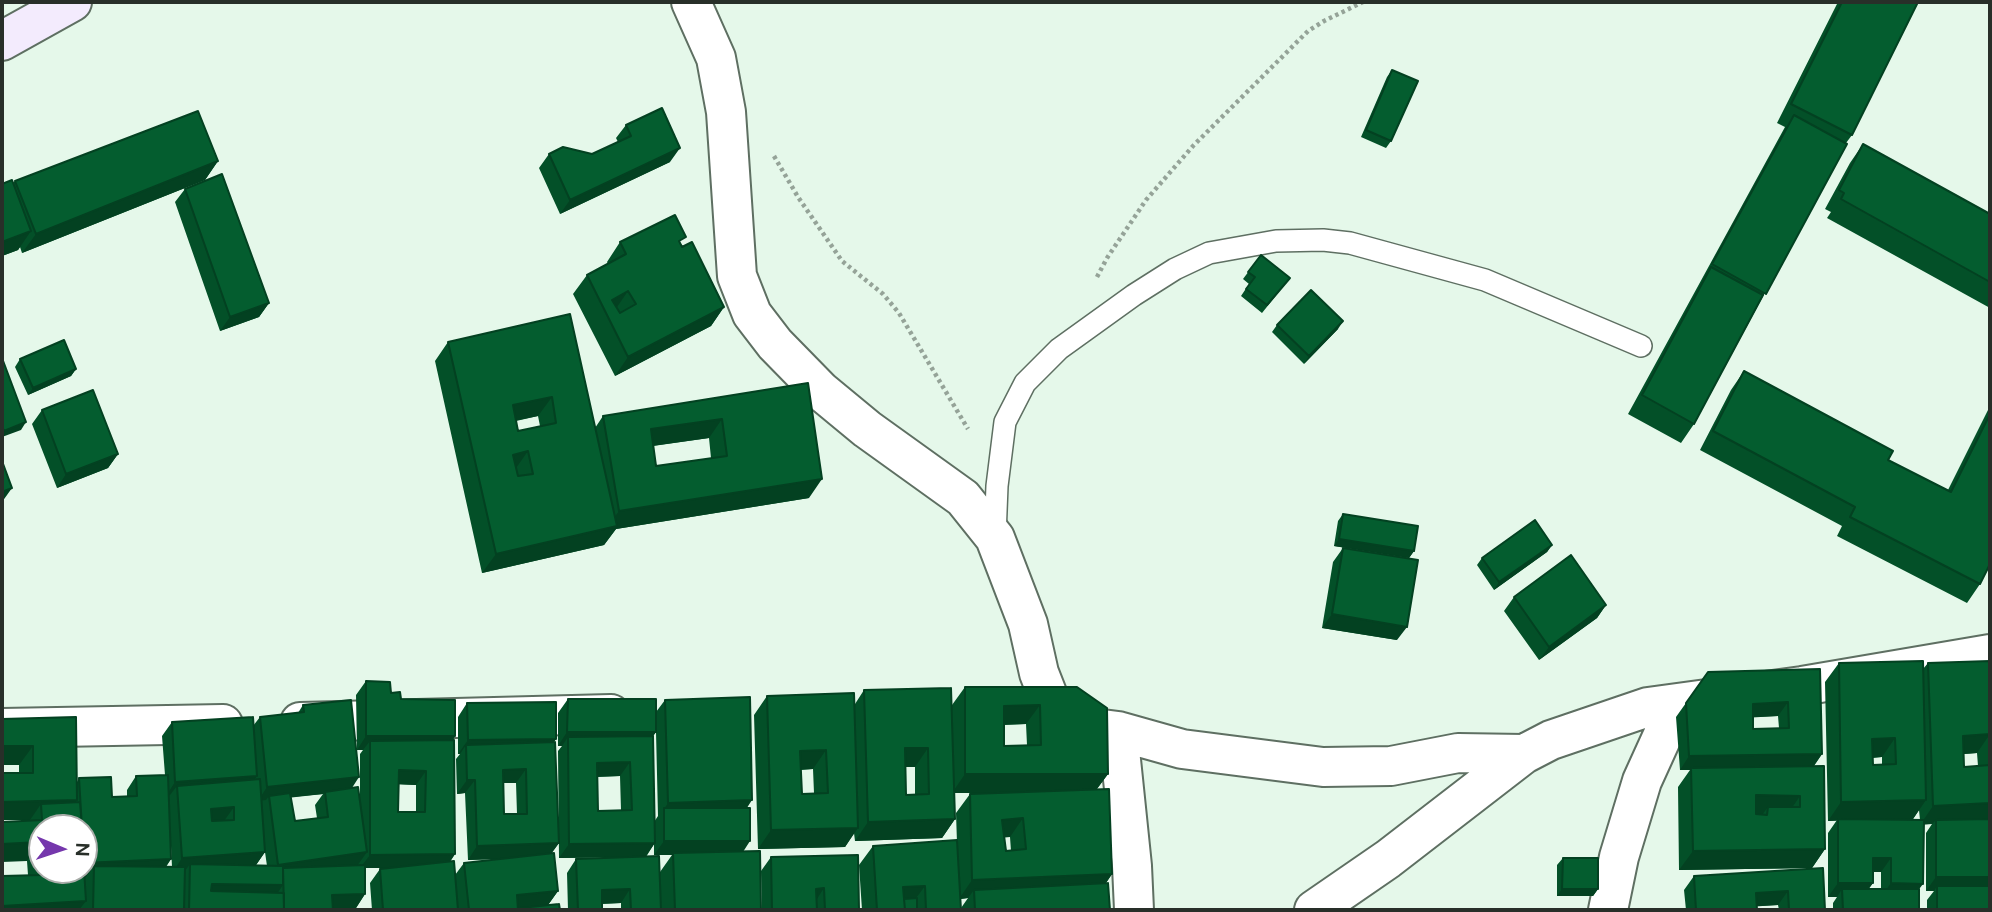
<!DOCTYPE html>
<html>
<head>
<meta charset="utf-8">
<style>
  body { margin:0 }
  #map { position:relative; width:1992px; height:912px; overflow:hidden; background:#e5f8ea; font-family:"DM Sans",sans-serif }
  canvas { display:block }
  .frame { position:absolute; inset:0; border:4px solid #282f29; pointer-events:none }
  .north { position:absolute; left:28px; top:814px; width:70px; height:70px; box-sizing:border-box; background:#fff; border:2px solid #a9aca9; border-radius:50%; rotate:92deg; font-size:19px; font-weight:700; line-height:28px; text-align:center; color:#282f29 }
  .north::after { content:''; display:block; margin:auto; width:24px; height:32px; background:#7537ac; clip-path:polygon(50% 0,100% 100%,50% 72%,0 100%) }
</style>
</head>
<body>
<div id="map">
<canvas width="1992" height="912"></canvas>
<div class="frame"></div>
<div class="north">N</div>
</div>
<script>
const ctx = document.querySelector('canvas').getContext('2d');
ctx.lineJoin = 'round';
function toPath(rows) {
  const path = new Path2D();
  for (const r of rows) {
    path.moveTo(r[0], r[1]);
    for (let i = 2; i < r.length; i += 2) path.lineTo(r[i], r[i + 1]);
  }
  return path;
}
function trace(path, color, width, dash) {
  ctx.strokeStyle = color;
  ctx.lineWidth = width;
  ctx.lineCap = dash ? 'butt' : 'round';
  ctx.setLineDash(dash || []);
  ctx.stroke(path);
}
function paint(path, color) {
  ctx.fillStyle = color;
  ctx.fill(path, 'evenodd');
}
const lane = toPath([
  [995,536,997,486,1005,422,1025,383,1059,349,1134,295,1175,269,1209,253,1276,241,1323,240,1350,243,1485,280,1641,346]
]);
const street = toPath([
  [691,2,716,58,726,112,737,276,752,314,775,344,821,391,867,429,963,498,995,538,1028,624,1039,673,1059,724],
  [300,722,611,714],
  [1056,723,1118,731,1182,749,1323,767,1391,766,1458,753,1524,754],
  [2,728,223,724],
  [1118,731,1132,866,1134,910],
  [1314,910,1388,859,1524,754,1551,740,1648,707,1802,686,1990,654],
  [1608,910,1619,857,1642,781,1677,704]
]);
const secondary = toPath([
  [2,41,72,2]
]);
trace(lane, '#5e6f62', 24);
trace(street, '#5e6f62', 42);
trace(secondary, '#5e6f62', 42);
trace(toPath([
  [774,156,798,197,842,261,883,294,899,313,968,429],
  [1097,277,1107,258,1146,200,1193,146,1308,31,1324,21,1363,2]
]), '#95a398', 4.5, [3.5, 3.5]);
trace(lane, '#fff', 21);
trace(street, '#fff', 38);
trace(secondary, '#f3ebfd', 38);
paint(toPath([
  [1838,2,1918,2,1852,135,1846,143,1694,424,1681,443,1628,414,1785,127,1777,123],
  [1392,70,1391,141,1386,148,1361,137,1387,77],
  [626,125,670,162,560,214,539,168,549,154,592,154,618,142,616,138],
  [1863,144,1990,214,1990,308,1827,218,1831,212,1825,209,1850,163],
  [218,161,205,180,22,253,20,247,18,250,2,256,2,184,13,183,15,181],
  [185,189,269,303,259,317,220,331,175,202],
  [620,242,681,244,724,307,711,326,615,376,573,294,587,275,608,264,607,262],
  [1261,255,1290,278,1262,313,1241,296,1249,284,1243,279],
  [570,314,595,428,603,416,808,383,809,498,616,529,604,545,482,573,435,361,448,342],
  [538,416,540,426,518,431,516,421],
  [709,438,711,458,656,466,653,446],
  [1277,325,1338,329,1304,364,1272,332],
  [20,359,76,369,71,376,28,395,15,367],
  [1744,371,1888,460,1948,490,1990,406,1990,564,1980,584,1967,603,1837,536,1842,526,1700,450,1731,390],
  [42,410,118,454,108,468,57,488,32,424],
  [1343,514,1414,551,1409,558,1334,546,1338,521],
  [1552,545,1547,552,1494,590,1477,565,1482,558],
  [1343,548,1397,640,1322,628,1333,562],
  [1514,597,1606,605,1597,618,1539,660,1504,611],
  [1990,661,1990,910,1927,910,1927,900,1934,891,1926,891,1926,833,1932,824,1924,824,1919,889,1919,910,1833,910,1833,903,1837,897,1828,897,1828,833,1837,820,1828,821,1825,682,1839,663,1923,669,1928,663],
  [1977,753,1978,766,1964,767,1964,754],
  [1882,757,1882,765,1873,765,1873,758],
  [1919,810,1920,820,1876,820,1913,819],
  [1873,872,1881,872,1881,889,1868,889,1873,883],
  [1820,669,1822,754,1814,766,1825,849,1812,868,1679,870,1678,787,1690,770,1680,770,1676,717,1708,672],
  [1778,716,1779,728,1753,729,1753,717],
  [366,681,391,693,455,736,453,740,455,854,450,862,455,875,464,863,498,859,468,860,465,793,457,794,456,759,460,754,458,754,458,717,467,703,556,739,554,742,559,843,551,853,558,891,548,905,518,908,518,910,520,908,560,910,372,910,370,883,380,869,387,868,365,868,365,894,356,908,333,909,333,910,80,910,80,909,79,910,28,875,27,861,30,820,2,820,2,773,19,773,19,765,2,765,2,719,77,782,79,778,112,797,127,796,127,790,136,776,165,775,162,736,172,722,253,726,260,717,298,713,303,705,360,803,360,754,363,750,357,750,356,695],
  [503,783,516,783,517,814,504,814],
  [399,784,416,785,416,812,398,812],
  [323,794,315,805,317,818,295,821,291,797],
  [171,846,172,867,166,867,171,859],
  [265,852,267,866,256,865],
  [965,687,1077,687,1108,774,1096,790,1112,874,1106,883,1110,910,862,910,859,865,873,846,957,843,956,813,970,794,999,793,955,793,955,819,942,838,855,841,854,833,845,847,758,849,754,715,767,696,855,704,864,690,952,705],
  [1026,724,1027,745,1004,746,1004,725],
  [905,767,915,767,915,794,906,795],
  [813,769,814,793,802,794,801,770],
  [1004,837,1010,837,1011,851,1006,851],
  [968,898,961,908,961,899],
  [568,699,656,712,665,700,747,808,743,851,761,910,621,910,621,903,602,904,602,910,568,910,567,873,576,859,627,857,559,858,558,751,562,746,558,746,558,713],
  [656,732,658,816,654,822,653,736],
  [620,776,621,810,598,811,597,777],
  [654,844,654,855,672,855,660,872,646,857],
  [771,857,859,910,762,910,761,871],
  [1563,858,1598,889,1593,896,1557,896,1557,865],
  [1823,868,1825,910,1779,910,1778,905,1757,906,1757,910,1686,910,1684,890,1694,876]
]), '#035028');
paint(toPath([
  [680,148,670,162,560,214,570,200],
  [218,161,205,180,22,253,36,234],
  [31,231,18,250,2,256,2,242],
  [628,291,615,310,612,300],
  [269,303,259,317,220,331,230,317],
  [724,307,711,326,615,376,628,357],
  [1343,321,1338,329,1304,364,1309,356],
  [76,369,71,376,28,395,33,388],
  [552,397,538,416,499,424,513,405],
  [722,419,709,438,637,448,651,429],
  [26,422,21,430,2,437,2,434,4,431],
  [528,451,514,471,513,455],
  [118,454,108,468,57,488,66,474],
  [822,479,809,498,616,529,604,545,482,573,496,554,606,529,619,511],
  [12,488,2,502,2,492],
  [1339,539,1414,551,1409,558,1334,546],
  [1552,545,1547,552,1494,590,1499,582],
  [1606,605,1597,618,1539,660,1549,647],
  [1332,614,1407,627,1397,640,1322,628],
  [1788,702,1778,716,1743,718,1753,704],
  [1040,705,1026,724,990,725,1004,706],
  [567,732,656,732,646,746,568,737,562,746,558,746],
  [1990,734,1977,753,1950,755,1963,736],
  [366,736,455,736,446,750,370,741,363,750,357,750],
  [1895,738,1882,757,1859,758,1872,739],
  [556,739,546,753,466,745,460,754,458,754,468,740],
  [2,746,33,746,19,765,2,765],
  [905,748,928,748,915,767,892,767],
  [826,750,813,769,787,770,800,751],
  [1822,754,1812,768,1691,768,1690,770,1680,770,1689,756],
  [630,762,620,776,587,777,597,763],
  [526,769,516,783,493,783,503,770],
  [399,770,426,771,416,785,389,784],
  [965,774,1108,774,1094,793,952,793],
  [257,776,247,790,177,786,170,795,166,796,175,782],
  [359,777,350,791,325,792,323,794,269,800,269,796,266,800,258,801,267,787],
  [467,780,475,780,465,793,457,794],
  [1756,795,1800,796,1787,815,1768,807,1762,815,1743,814],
  [77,800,64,819,41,804,30,820,2,820,2,802],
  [752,800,743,814,664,809,668,803],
  [1926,800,1913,819,1828,821,1841,802],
  [1990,803,1990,821,1936,820,1932,824,1920,825,1933,806],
  [234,807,224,821,201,823,211,809],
  [1023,818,1010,837,989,839,1002,820],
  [955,819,942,838,855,841,868,822],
  [858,828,845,847,758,849,771,830],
  [664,841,750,841,741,855,654,855],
  [40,842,27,861,2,862,2,844],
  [559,843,549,857,468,860,477,846],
  [655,843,645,857,559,858,569,844],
  [1825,849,1812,868,1679,870,1693,851],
  [265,852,256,865,190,864,185,871,173,872,182,858],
  [367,852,357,866,268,879,278,865],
  [455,854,445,868,360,868,370,855],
  [1873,858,1891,858,1881,872,1863,872],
  [171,859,161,873,94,866,86,877,73,877,84,863],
  [1112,874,1099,893,974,890,968,898,959,899,972,880],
  [1936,877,1990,877,1990,891,1937,886,1934,891,1926,891],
  [1838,883,1873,883,1863,897,1842,889,1837,897,1828,897],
  [1891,883,1923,884,1913,897,1881,897],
  [212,884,283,885,270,904,198,903],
  [925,886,911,905,896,906,903,887],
  [824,888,815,902,816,889],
  [630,889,621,903,592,904,602,890],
  [1562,889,1598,889,1593,896,1557,896],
  [558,891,548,905,507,909,517,895],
  [1788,891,1778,905,1747,907,1756,893],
  [365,894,356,908,323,909,332,895],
  [86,901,79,910,2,910,2,906]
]), '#034121');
const building = toPath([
  [1842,2,1918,2,1852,135,1791,104,1842,2],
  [1392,70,1418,81,1391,141,1366,130,1392,70],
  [662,108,680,148,570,200,549,154,563,147,592,154,631,136,626,125,662,108],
  [198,111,218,161,36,234,15,181,198,111],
  [1794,115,1847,144,1766,294,1712,264,1794,115],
  [1863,144,1990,214,1990,282,1841,199,1844,193,1839,190,1863,144],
  [222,174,269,303,230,317,185,189,222,174],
  [12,180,31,231,2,242,2,184,12,180],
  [675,215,686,237,679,241,682,247,692,242,724,307,628,357,587,275,626,254,620,242,675,215],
  [628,291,636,304,620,313,612,300,628,291],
  [1261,255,1290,278,1267,305,1246,289,1255,277,1248,272,1261,255],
  [1711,267,1763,295,1694,424,1642,395,1711,267],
  [1311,290,1343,321,1309,356,1277,325,1311,290],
  [570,314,617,526,496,554,448,342,570,314],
  [552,397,556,423,518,431,513,405,552,397],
  [528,451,533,474,518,476,513,455,528,451],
  [64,340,76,369,33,388,20,359,64,340],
  [2,358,26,422,4,431,2,426,2,358],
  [1744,371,1893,451,1888,460,1951,492,1990,414,1990,564,1980,584,1850,517,1855,507,1713,431,1744,371],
  [808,383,822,479,619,511,603,416,808,383],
  [722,419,727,456,656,466,651,429,722,419],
  [93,390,118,454,66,474,42,410,93,390],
  [2,461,12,488,2,492,2,461],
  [1343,514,1418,526,1414,551,1339,539,1343,514],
  [1535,520,1552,545,1499,582,1482,558,1535,520],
  [1343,548,1418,560,1407,627,1332,614,1343,548],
  [1571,555,1606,605,1549,647,1514,597,1571,555],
  [1923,661,1926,800,1841,802,1839,663,1923,661],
  [1895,738,1896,764,1873,765,1872,739,1895,738],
  [1990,661,1990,734,1963,736,1964,767,1990,765,1990,803,1933,806,1928,663,1990,661],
  [1820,669,1822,754,1689,756,1686,703,1708,672,1820,669],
  [1788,702,1789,728,1753,729,1753,704,1788,702],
  [366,681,390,682,391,693,400,692,401,699,455,700,455,736,366,736,366,681],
  [965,687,1077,687,1107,708,1108,774,965,774,965,687],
  [1040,705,1041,745,1004,746,1004,706,1040,705],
  [951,688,955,819,868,822,864,690,951,688],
  [905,748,928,748,929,794,906,795,905,748],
  [854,693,858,828,771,830,767,696,854,693],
  [826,750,828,793,802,794,800,751,826,750],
  [750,697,752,800,668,803,665,700,750,697],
  [568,699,656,699,656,732,567,732,568,699],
  [351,700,359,777,267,787,260,717,304,712,303,705,351,700],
  [556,702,556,739,468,740,467,703,556,702],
  [76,717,77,800,2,802,2,773,33,773,33,746,2,746,2,719,76,717],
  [253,717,257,776,175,782,172,722,253,717],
  [653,736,655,843,569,844,568,737,653,736],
  [630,762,632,810,598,811,597,763,630,762],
  [454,740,455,854,370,855,370,741,454,740],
  [399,770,426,771,425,812,398,812,399,770],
  [555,742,559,843,477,846,475,780,467,780,466,745,555,742],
  [526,769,527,814,504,814,503,770,526,769],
  [1824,766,1825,849,1693,851,1691,768,1824,766],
  [1756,795,1800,796,1800,807,1768,807,1767,815,1756,814,1756,795],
  [168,775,171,859,84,863,84,828,82,828,79,778,111,777,112,797,137,796,136,776,168,775],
  [260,779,265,852,182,858,177,786,260,779],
  [234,807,234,820,212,821,211,809,234,807],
  [358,787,367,852,278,865,269,796,290,793,295,821,328,817,325,792,358,787],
  [1109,789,1112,874,972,880,970,794,1109,789],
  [1023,818,1026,849,1006,851,1002,820,1023,818],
  [80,802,82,828,42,828,42,870,84,869,86,901,2,906,2,876,42,875,40,842,2,844,2,822,42,820,41,804,80,802],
  [664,808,750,808,750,841,664,841,664,808],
  [1838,819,1924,820,1923,884,1891,883,1891,858,1873,858,1873,883,1838,883,1838,819],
  [1990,819,1990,877,1936,877,1936,820,1990,819],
  [957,840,961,910,926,910,925,886,903,887,905,910,877,910,873,846,957,840],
  [760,851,761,910,675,910,673,853,760,851],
  [554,853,558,891,517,895,518,910,469,910,464,863,554,853],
  [858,855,859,910,825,910,824,888,816,889,817,910,772,910,771,857,858,855],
  [659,856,661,910,631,910,630,889,602,890,602,910,578,910,576,859,659,856],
  [1563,858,1598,858,1598,889,1562,889,1563,858],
  [454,861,458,910,383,910,380,869,454,861],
  [190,864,283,866,283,885,212,884,211,891,284,893,284,910,189,910,190,864],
  [365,865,365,894,332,895,333,910,284,910,283,868,365,865],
  [94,866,185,867,184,910,93,910,94,866],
  [1823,868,1825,910,1789,910,1788,891,1756,893,1757,910,1696,910,1694,876,1823,868],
  [1108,883,1110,910,975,910,974,890,1108,883],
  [1937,886,1990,886,1990,910,1937,910,1937,886],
  [1842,889,1919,889,1919,910,1843,910,1842,889],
  [917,898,917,910,905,910,904,899,917,898],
  [559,904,560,910,520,910,520,908,559,904]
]);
paint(building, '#045d2f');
trace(building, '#034121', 2);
</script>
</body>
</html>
